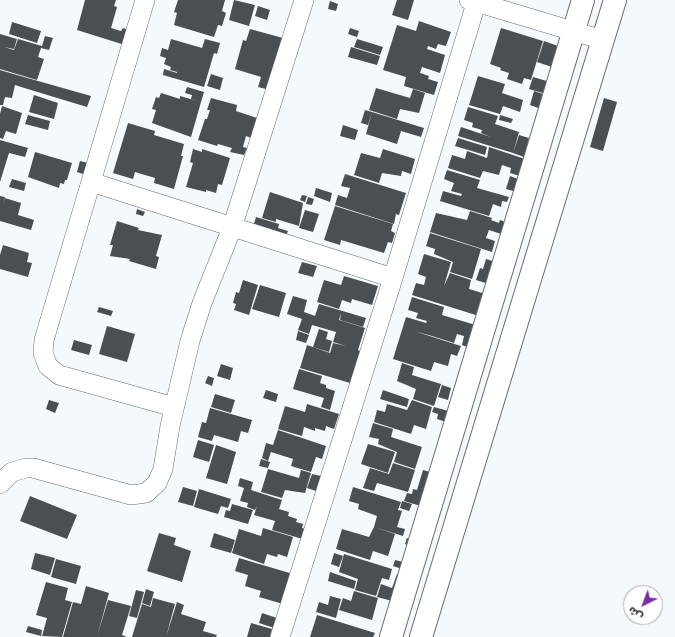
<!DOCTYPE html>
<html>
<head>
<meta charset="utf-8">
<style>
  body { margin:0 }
  #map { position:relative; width:675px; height:637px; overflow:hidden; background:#f4f9fe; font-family:"Source Sans 3","Noto Sans Arabic",sans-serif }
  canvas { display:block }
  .north { position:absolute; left:623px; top:585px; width:40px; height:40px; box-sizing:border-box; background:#fff; border:1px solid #a8a9aa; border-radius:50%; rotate:222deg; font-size:11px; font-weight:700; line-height:16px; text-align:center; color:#26282a }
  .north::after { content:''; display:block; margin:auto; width:14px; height:18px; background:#7b2e9f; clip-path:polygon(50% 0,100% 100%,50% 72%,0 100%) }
</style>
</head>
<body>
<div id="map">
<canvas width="675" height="637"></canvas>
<div class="north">ش</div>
</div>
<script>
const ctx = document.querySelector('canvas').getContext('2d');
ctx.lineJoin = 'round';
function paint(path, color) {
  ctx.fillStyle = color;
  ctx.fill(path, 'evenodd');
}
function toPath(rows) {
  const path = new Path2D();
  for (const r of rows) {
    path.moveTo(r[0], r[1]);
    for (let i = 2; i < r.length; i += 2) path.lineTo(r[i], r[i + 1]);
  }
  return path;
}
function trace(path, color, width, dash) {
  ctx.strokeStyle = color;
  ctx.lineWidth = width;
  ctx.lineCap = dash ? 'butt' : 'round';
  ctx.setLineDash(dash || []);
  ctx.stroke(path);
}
paint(toPath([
  [85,0,116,0,114,6,117,7,111,28,121,31,123,28,132,31,128,46,77,30],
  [178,0,225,0,222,11,226,13,222,26,218,25,214,37,174,25,177,13,174,12],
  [234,0,255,5,249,26,229,20],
  [397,0,414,0,408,20,392,15],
  [330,1,338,4,336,11,328,9],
  [258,6,270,10,267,20,255,16],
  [419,21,451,32,446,46,438,44,436,49,428,46,427,49,445,55,440,73,422,67,420,73,429,76,428,79,438,82,434,95,404,86,406,77,383,70,397,25,416,31],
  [12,22,41,31,37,43,9,34],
  [350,28,359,31,357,37,348,34],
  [501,28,543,41,531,80,524,78,522,84,507,79,509,73,500,70,501,68,490,64],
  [250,29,283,38,274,91,258,87,261,77,235,69,243,40,246,41],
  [0,34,17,39,14,49,4,47,14,50,18,39,42,46,45,36,53,38,49,50,41,48,38,57,44,59,37,80,0,69],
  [171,39,202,48,205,39,220,43,217,54,214,53,204,87,163,75,164,69,177,73,177,72,170,70,171,67,164,64,166,58,160,56,162,48,168,50],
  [357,39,383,47,380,55,354,47],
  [544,41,558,46,552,67,537,62],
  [351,47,380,56,377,65,348,57],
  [0,70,24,77,21,87,15,85,12,98,5,97,3,105,0,105],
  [211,74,223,78,220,90,207,86],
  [478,76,505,84,502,93,523,100,520,112,503,106,500,114,469,105],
  [24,77,91,96,87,107,21,87],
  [533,77,550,82,546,94,529,89],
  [187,87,204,92,201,102,191,99,192,95,185,93],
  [376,88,410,98,413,89,425,93,419,113,400,109,397,119,369,110],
  [534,91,546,95,541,109,530,105],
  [161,93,180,99,180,96,201,102,191,137,152,123,156,110,152,109,156,97,159,98],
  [34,95,58,103,54,119,29,112],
  [211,98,237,105,236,111,257,118,254,139,246,136,243,147,247,148,244,155,230,152,232,148,218,144,217,146,198,140,205,119,207,119,210,110,207,110],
  [604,98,617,102,603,151,590,147],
  [2,106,22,113,16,134,6,131,3,139,0,138,0,114],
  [468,107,498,116,495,124,519,132,513,153,458,136,461,127,491,137,481,133,482,130,472,127,473,123,464,120],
  [365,110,372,112,368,125,361,123],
  [372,112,424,128,421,137,401,131,397,144,366,134],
  [28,115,50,121,48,130,25,124],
  [500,115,513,119,511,123,499,120],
  [128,123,155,131,154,135,184,144,181,156,183,156,174,189,154,183,155,178,135,172,133,179,113,173],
  [343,125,358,130,355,140,340,136],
  [519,135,529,138,524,157,513,153],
  [458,138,487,147,485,155,455,146],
  [0,140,28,148,25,157,9,153,0,182],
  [489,147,525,159,520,176,510,173,511,168,502,165,499,175,483,171,480,178,448,168,452,155,465,159,467,151,487,158],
  [193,149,202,152,202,149,230,158,222,185,218,184,216,193,206,190,206,192,186,187,193,163,190,162],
  [383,149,415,159,411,174,402,171,401,176,382,173,379,183,354,175,361,153,380,158],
  [35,152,72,163,67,180,65,180,64,184,60,183,59,188,28,177],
  [80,161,92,164,89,176,77,172],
  [447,170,480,180,477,188,509,197,507,202,502,201,501,207,493,204,489,216,440,201,443,191,461,196,462,194,451,191,454,183,444,179],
  [345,174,406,193,399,215,396,214,394,224,335,205,338,195,347,198,350,188,341,186],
  [510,176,521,180,517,192,506,189],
  [12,179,26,183,24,191,9,187],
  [316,188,332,193,330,202,314,196],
  [270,192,303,203,299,226,276,219,276,222,262,218],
  [302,195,307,196,305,202,300,200],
  [0,196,5,197,3,204,5,198,21,203,18,215,34,220,31,230,0,221],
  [308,197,314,199,312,205,306,204],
  [335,206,393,224,391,231,395,233,392,243,388,242,384,253,341,240,340,245,324,240],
  [137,209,145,212,143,216,136,214],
  [305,210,319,214,313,232,299,228],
  [470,211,492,218,491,220,499,223,500,220,511,224,507,236,489,230,486,238,495,241,492,252,430,232,436,213,467,220],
  [256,217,279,224,278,228,288,231,285,239,253,227],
  [117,221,139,228,138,230,162,235,156,256,159,257,156,269,129,261,130,259,110,256,113,245,110,245],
  [430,233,481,249,472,279,450,272,453,262,434,254,435,249,426,246],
  [3,245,29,253,27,262,32,263,28,277,0,269,0,255],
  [424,254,451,262,444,286,450,273,471,280,469,289,489,295,482,317,412,295,416,283,424,285,426,277,418,274],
  [486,259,499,263,492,285,476,280,480,268,483,269],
  [302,262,317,266,313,277,298,273],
  [344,276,378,286,372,305,352,299,351,303,342,300,339,309,317,302,324,280,341,285],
  [243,280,258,285,249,315,234,310,236,304,233,303,236,292,239,293],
  [260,285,286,293,279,317,252,309],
  [293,296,307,300,304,312,315,316,319,304,366,318,363,327,340,320,341,313,339,320,365,328,358,350,360,351,350,383,300,368,307,345,330,353,333,343,346,346,333,342,336,332,312,325,309,334,298,330,302,319,287,314],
  [412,297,444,307,442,315,479,326,472,349,462,345,464,336,457,334,454,343,432,336,435,326,432,336,414,331,461,346,457,356,451,354,448,366,434,362,431,371,393,359,406,317,426,323,427,321,416,318,418,313,408,310],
  [99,307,113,311,111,316,97,312],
  [107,326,135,334,127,362,99,354],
  [319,329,328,332,326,339,332,341,329,352,313,347],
  [298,331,309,335,306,343,296,340],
  [74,340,92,345,89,355,71,350],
  [402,363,414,367,412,375,441,384,434,406,413,399,416,389,397,381],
  [221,364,233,368,230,380,217,376],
  [299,369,322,376,320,383,326,385,326,388,335,391,330,410,321,407,324,398,293,389],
  [208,376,214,378,212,386,205,383],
  [442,385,451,388,448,400,438,397],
  [266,390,278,394,276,402,263,398],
  [383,390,409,399,407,407,380,399],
  [215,394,235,400,231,413,211,407],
  [49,400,59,403,55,413,46,409],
  [412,400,432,407,426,429,414,425,411,434,374,422,377,410,385,412,387,404,407,410],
  [307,404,339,414,334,429,326,426,325,431,315,428,315,431,304,427,302,436,278,429,285,406,305,412],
  [434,407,452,412,449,423,437,419,438,414,432,412],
  [210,408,252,420,248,433,241,431,238,442,214,435,212,441,198,437,202,422,206,423],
  [373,423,393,429,391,437,422,447,415,469,394,462,397,452,378,444,379,439,369,437],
  [278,430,326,446,322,459,316,457,311,472,291,466,293,459,271,452,268,461,262,458,266,443,273,445],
  [198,440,214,445,209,462,193,457],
  [368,444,395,452,388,473,361,464],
  [216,445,236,452,227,484,206,478],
  [261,459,270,462,268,468,259,466],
  [393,463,415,470,408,492,377,483,374,491,363,488,370,468,389,474],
  [268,469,299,478,301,470,311,473,305,493,285,490,282,498,261,492],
  [423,470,434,473,424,507,404,501,407,493,412,494,413,489,417,490],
  [312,474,321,476,316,491,307,488],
  [240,478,253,482,251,490,282,500,279,509,289,512,288,516,297,519,296,522,303,524,302,528,309,530,306,540,272,530,275,521,254,515,257,506,255,510,247,507,248,503,240,501,244,488,238,486],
  [183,487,197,491,193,506,178,502],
  [353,487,401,502,398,510,402,511,397,527,405,529,403,536,374,527,377,516,358,509,359,504,349,501],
  [199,489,231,499,228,508,221,506,218,514,194,507],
  [30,496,77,515,67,539,20,521],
  [402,501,412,504,409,511,400,508],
  [232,504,253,510,248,524,224,517,226,510,230,511],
  [374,527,395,534,388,556,373,551,370,560,336,549,342,529,369,537],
  [263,528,293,537,287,557,278,554,277,557,267,554,264,564,232,553,239,529,261,536],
  [159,533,176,538,174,545,191,551,182,582,147,571],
  [214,533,235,540,231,553,210,547],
  [407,538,414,541,412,547,405,544],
  [35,553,55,558,50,575,31,569],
  [334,553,343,556,339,567,331,564],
  [344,554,392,569,389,580,382,578,376,596,355,590,358,579,339,572],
  [239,558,293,574,283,604,259,597,261,591,245,586,248,575,235,571],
  [56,559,81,566,76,584,51,577],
  [395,560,407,563,405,570,393,566],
  [330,572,356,581,354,589,328,581],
  [397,574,403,577,396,602,377,597,381,584,392,588],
  [46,582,68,588,65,600,72,602,62,637,42,636,47,618,36,615],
  [86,586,109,593,97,637,63,637,73,602,81,604],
  [146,589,154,592,150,606,142,603],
  [136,590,144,592,137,618,129,616],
  [354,591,378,598,372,620,339,610,343,598,351,601],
  [330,596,341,599,336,618,316,612,319,602,328,605],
  [153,598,175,604,166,637,132,637,142,604,151,607],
  [108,600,131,606,122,635,127,637,97,637],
  [177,602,184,605,181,614,206,622,201,637,166,637],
  [262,613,277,618,274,628,259,623],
  [317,615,375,633,373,637,310,637],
  [251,623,272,629,270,637,247,637],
  [28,626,42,630,41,636,26,632],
  [203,631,217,635,216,637,201,637]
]), '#4a4f54');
const minor = toPath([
  [145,0,44,340,43,353,48,366,59,375,174,407],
  [469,0,603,40],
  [91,182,393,278],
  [0,484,12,472,26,468,33,468,131,495,146,493,157,483,163,469,170,426,190,341,202,303,232,228,304,0],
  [280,637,393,278,477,0]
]);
const tertiary = toPath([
  [391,637,583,0],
  [421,637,615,0]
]);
trace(minor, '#676d72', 20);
trace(tertiary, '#676d72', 24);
trace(minor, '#fff', 19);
trace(tertiary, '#fff', 22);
</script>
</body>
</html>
